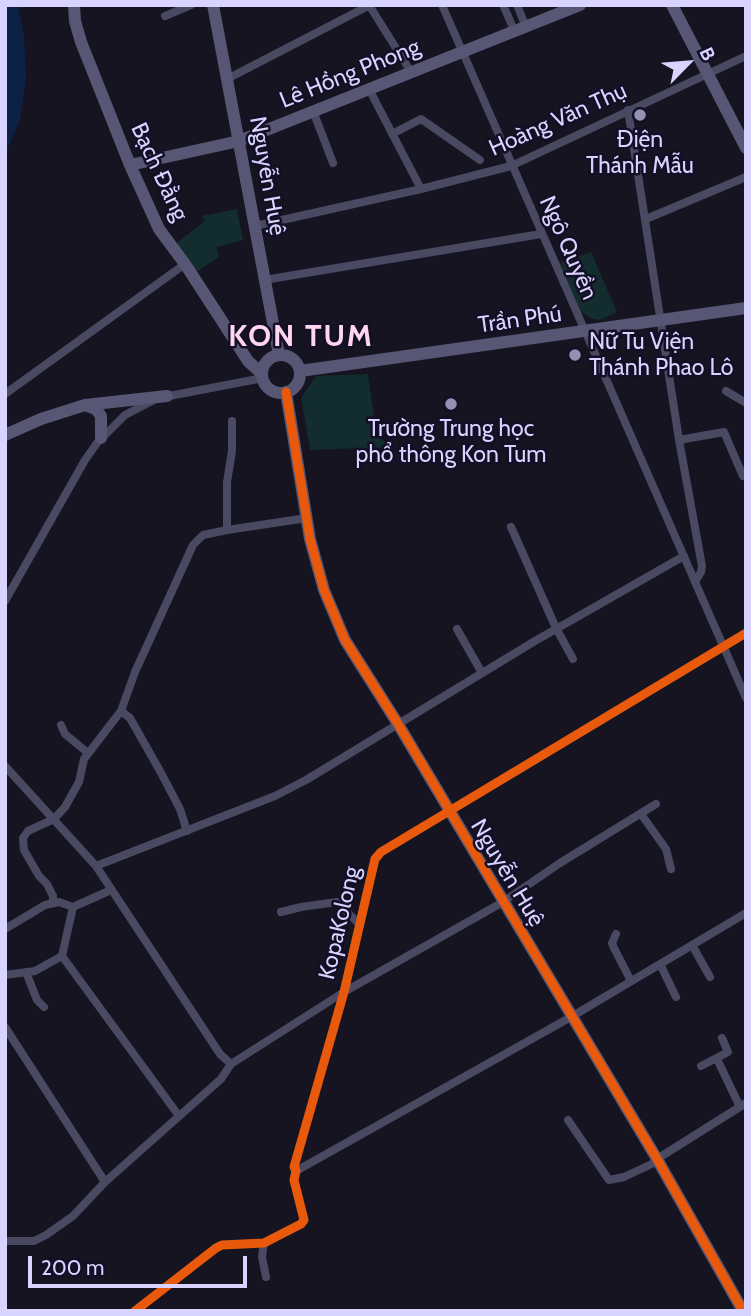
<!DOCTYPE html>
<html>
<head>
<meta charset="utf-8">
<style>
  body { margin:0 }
  #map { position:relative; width:751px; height:1316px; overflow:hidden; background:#161421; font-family:Cabin,sans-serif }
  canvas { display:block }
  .frame { position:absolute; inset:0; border:7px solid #d9d4ff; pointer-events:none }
  .north { position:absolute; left:653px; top:28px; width:70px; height:70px; -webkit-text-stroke:5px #130f26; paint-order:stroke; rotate:65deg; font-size:19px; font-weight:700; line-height:28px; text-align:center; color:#d9d4ff }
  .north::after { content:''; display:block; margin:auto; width:24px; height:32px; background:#d9d4ff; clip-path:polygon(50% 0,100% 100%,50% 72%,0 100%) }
  .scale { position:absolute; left:28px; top:1256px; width:219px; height:32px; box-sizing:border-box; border:4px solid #d9d4ff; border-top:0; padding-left:9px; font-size:21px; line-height:24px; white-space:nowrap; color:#d9d4ff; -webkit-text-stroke:5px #130f26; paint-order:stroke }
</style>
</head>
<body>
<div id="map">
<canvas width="751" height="1316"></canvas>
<div class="frame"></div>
<div class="north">B</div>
<div class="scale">200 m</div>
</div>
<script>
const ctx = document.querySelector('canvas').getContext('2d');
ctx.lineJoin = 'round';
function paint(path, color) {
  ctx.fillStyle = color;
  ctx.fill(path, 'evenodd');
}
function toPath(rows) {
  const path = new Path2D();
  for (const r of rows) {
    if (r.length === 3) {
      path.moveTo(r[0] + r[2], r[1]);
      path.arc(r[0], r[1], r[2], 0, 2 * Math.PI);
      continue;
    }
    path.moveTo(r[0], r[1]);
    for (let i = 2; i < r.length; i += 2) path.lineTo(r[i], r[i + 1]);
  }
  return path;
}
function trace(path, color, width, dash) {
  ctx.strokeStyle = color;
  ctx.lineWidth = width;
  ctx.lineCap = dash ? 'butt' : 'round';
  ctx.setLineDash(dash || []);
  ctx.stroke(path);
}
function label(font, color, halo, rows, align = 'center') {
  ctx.font = font + ' Cabin,sans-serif';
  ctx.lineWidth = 5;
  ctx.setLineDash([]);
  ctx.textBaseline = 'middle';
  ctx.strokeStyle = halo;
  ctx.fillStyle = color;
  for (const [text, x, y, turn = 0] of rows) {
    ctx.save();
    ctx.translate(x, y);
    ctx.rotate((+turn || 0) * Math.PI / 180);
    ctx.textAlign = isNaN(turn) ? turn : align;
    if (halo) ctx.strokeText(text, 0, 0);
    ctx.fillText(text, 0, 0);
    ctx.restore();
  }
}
paint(toPath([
  [237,209,243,240,217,247,219,257,195,273,174,245,205,221,202,216],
  [591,252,617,312,600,320,593,319,581,312,560,263],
  [368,374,377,437,394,447,310,450,301,398,316,376]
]), '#132c2d');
paint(toPath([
  [5,5,18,5,24,36,26,77,20,120,5,155]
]), '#0d2144');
trace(toPath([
  [369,5,411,72],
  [442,5,746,698],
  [503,5,515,32],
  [517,5,526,27],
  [165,16,191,5],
  [227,79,370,5],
  [369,89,421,189],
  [628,110,679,440,702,566,701,572,695,582],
  [313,111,333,163],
  [392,134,421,119,480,160],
  [646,219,746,177],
  [255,226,421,189,511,166,746,56],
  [264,280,541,234],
  [726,391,746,403],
  [5,394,185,264],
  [164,397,263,378],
  [679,440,724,432,743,476],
  [511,527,556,628,573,659],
  [227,530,227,482,232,451,232,421],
  [5,601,85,460,97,443,125,415,152,401],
  [457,629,482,673],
  [121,711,130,718,160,771,180,809,187,831],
  [61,725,65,734,88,753],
  [5,766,96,866,220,1054,231,1064],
  [641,814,666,849,671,869],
  [96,866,275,796,306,780,535,641,684,556],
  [53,903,53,896,47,884,39,876,24,850,23,838,28,831,54,819,65,807,79,782,84,759,121,711,135,672,193,545,203,535,227,530,307,518],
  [281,912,301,907,337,902,360,925],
  [5,929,45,905,59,902,73,907],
  [616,934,612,943,614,948,631,981],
  [692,945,710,977],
  [62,956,179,1116],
  [660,964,676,997],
  [26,972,37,1000,44,1007],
  [5,975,35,971,62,956,73,907,111,890],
  [5,1027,105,1182],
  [717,1059,740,1107],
  [701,1066,728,1052,722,1038],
  [568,1120,609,1180,624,1177,658,1161],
  [657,1159,746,1103],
  [296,1171,571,1017,746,913],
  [5,1241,34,1241,46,1235,73,1216,105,1182,221,1079,231,1064,344,992,503,902,560,863,656,804],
  [264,1243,262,1257,266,1277],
  [135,1311,216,1248,222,1245,264,1243,301,1224,304,1220,294,1180,296,1171,294,1167,344,992,375,859,381,852,746,633]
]), '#4a4962', 8);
trace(toPath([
  [74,5,75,21,81,42,130,165,159,229,185,264,248,361,262,374],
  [213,5,279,355],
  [672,5,746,148],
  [130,165,239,141,580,5],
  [281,374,19],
  [300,371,746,308],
  [286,392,310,539,324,590,345,640,398,724,657,1159,743,1311],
  [85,405,96,409,101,416,101,438],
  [5,435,41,419,85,405,167,396]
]), '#575674', 12);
trace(toPath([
  [286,392,310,539,324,590,345,640,398,724,657,1159,743,1311],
  [135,1311,216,1248,222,1245,264,1243,301,1224,304,1220,294,1180,296,1171,294,1167,344,992,375,859,381,852,746,633]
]), '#e8590c', 9);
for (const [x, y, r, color] of [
  [640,115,7,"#9591b1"],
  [575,355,7,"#9591b1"],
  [451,404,7,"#9591b1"]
]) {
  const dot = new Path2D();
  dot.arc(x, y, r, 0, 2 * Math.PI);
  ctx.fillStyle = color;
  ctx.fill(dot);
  trace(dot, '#130f26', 2.5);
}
label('23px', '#d9d4ff', '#130f26', [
  ["Lê Hồng Phong",350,74,-22],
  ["Hoàng Văn Thụ",558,120,-24],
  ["Bạch Đằng",159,172,65],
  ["Nguyễn Huệ",267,176,80],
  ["Ngô Quyền",568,248,66],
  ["Trần Phú",520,320,-8],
  ["Nguyễn Huệ",507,873,59],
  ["KopaKolong",340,923,-77]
]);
label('23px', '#d9d4ff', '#130f26', [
  ["Điện",640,140],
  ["Thánh Mẫu",640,166],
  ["Nữ Tu Viện",589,342,"left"],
  ["Thánh Phao Lô",589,368,"left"],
  ["Trường Trung học",451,429],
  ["phổ thông Kon Tum",451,455]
]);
ctx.letterSpacing = '2px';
label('bold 30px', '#ffd6f0', '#130f26', [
  ["KON TUM",301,337]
]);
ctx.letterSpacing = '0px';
</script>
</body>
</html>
